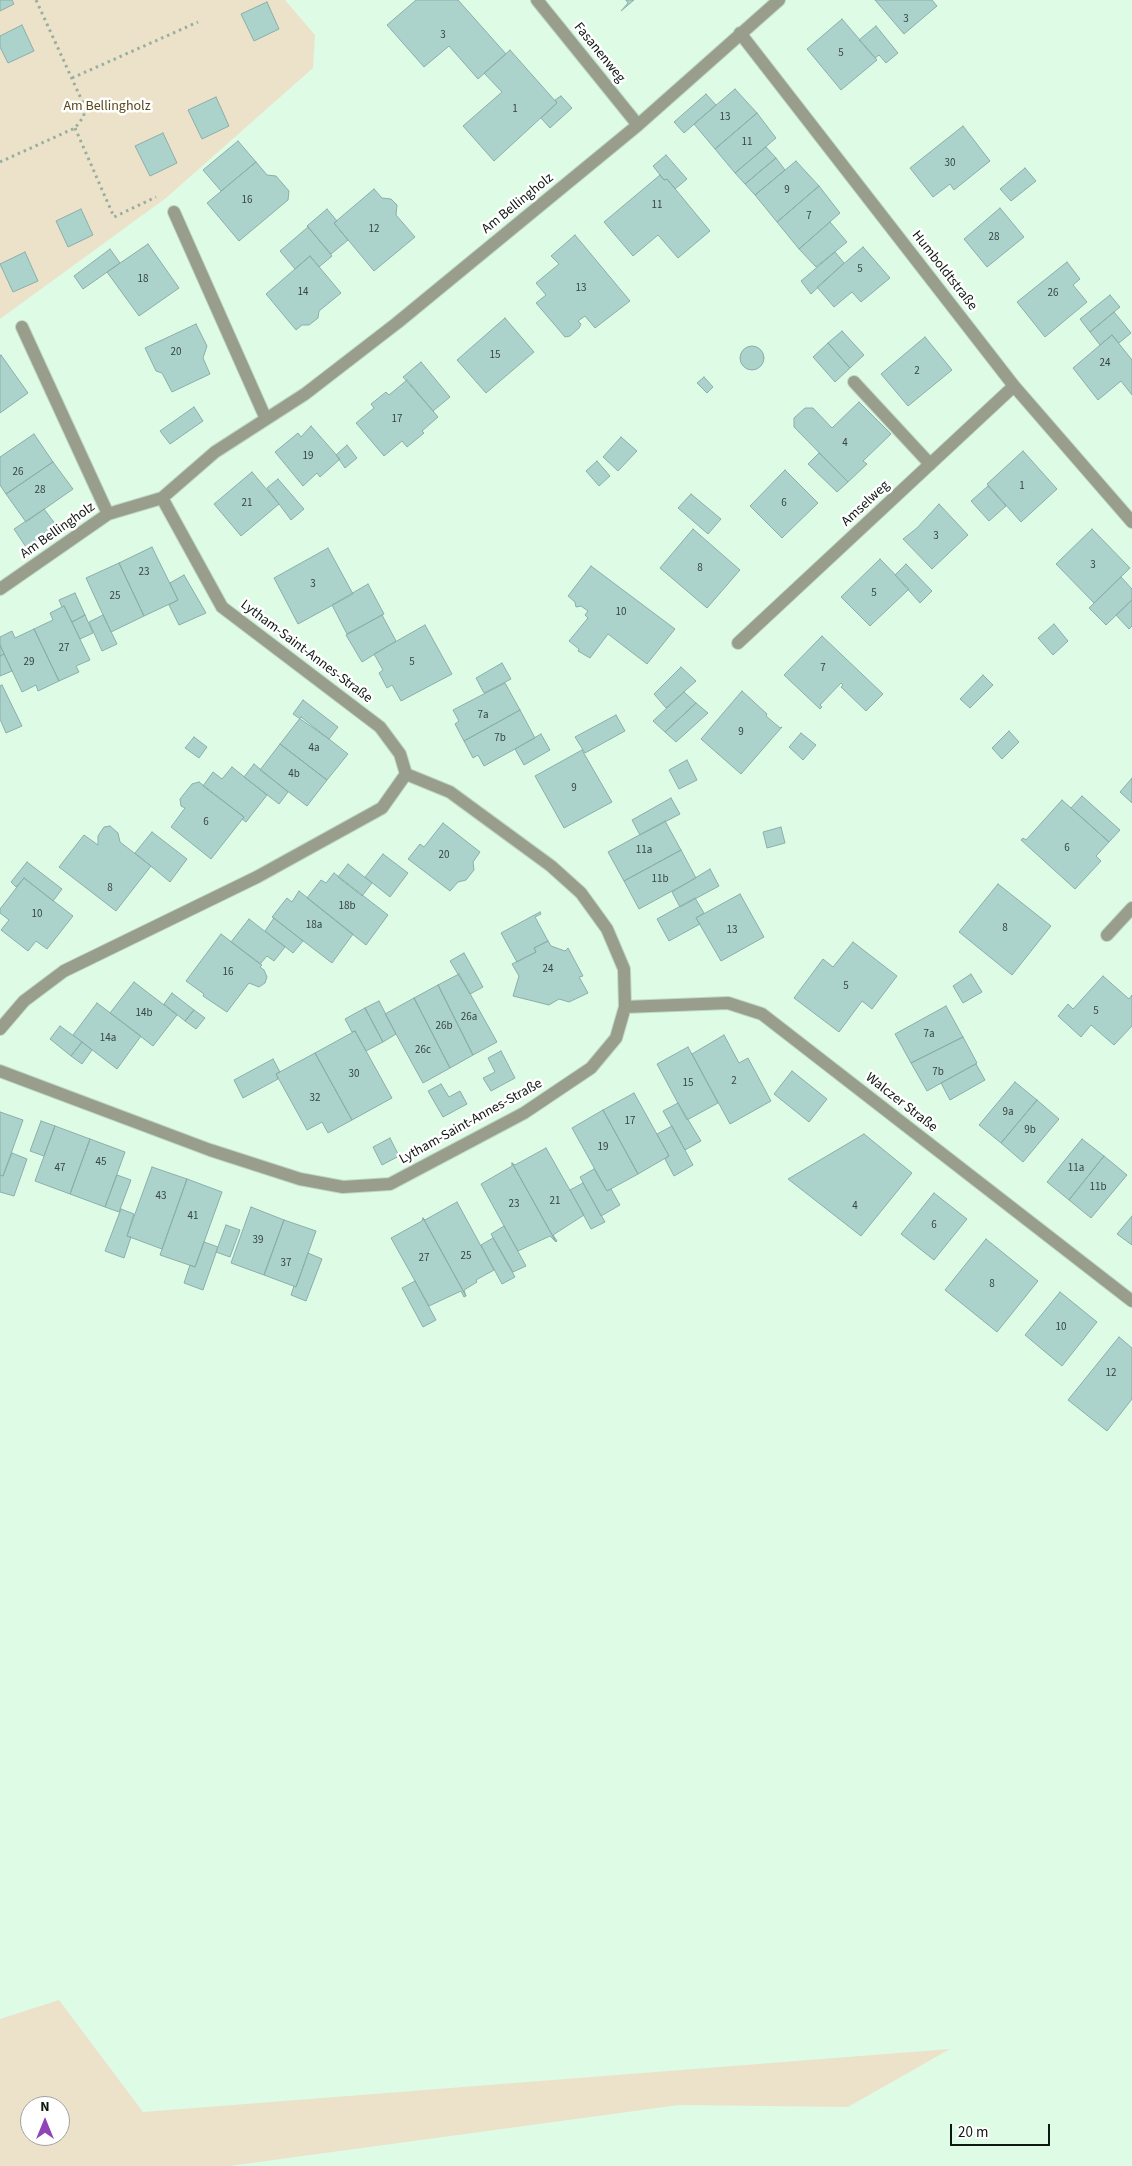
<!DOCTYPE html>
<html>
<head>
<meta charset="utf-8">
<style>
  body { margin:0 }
  #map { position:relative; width:1132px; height:2166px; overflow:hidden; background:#defbe6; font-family:"Source Sans 3",sans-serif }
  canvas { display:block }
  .north { position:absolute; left:20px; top:2096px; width:50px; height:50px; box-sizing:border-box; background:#fff; border:1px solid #9fa3a0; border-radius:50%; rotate:0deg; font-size:14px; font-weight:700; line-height:20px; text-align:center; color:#0e1811 }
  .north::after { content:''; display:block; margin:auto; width:18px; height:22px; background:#9144b5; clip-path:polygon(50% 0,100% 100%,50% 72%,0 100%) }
  .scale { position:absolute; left:950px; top:2124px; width:100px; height:22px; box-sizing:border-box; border:2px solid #0e1811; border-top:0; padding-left:6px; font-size:15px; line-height:18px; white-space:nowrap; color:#0e1811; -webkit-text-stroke:4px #fff; paint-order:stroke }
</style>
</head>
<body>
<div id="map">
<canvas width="1132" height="2166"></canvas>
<div class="north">N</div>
<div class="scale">20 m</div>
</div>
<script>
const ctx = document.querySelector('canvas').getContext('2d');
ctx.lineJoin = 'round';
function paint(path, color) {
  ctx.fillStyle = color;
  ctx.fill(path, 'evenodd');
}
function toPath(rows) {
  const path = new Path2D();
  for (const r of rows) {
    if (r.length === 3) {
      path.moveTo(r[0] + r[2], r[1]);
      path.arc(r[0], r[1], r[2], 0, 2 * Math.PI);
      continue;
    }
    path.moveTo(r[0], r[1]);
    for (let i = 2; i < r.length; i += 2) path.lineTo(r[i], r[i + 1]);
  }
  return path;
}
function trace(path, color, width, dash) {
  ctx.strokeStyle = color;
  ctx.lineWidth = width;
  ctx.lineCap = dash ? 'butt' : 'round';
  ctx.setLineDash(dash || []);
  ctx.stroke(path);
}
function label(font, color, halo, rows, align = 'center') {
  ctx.font = font + ' "Source Sans 3",sans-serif';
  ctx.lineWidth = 5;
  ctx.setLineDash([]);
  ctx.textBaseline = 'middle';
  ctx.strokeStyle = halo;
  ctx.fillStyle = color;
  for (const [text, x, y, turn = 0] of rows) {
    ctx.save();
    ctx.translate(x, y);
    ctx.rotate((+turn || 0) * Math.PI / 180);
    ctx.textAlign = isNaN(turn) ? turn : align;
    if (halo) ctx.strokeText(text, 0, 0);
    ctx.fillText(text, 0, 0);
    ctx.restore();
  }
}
paint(toPath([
  [0,0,285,0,315,35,313,68,166,198,0,319],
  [59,2000,143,2112,950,2049,848,2107,679,2105,229,2166,0,2166,0,2019],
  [30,2106,60,2106,60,2136,30,2136]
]), '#ece2ca');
const building = toPath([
  [0,0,12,0,14,4,0,11,0,0],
  [416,0,458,0,506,54,478,79,449,46,424,67,387,25,416,0],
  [626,0,634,0,621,11,628,3,626,0],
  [875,0,932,0,937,6,904,34,875,0],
  [267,2,279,29,254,41,241,14,267,2],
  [842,19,877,60,841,90,807,49,842,19],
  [22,25,34,51,8,63,0,47,0,36,22,25],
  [876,26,898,53,886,63,879,55,875,58,859,40,876,26],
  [510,50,557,103,494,161,463,126,502,92,484,73,510,50],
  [735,89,757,113,715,149,694,124,735,89],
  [706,94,716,105,684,133,674,122,706,94],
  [561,96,572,108,550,128,541,118,557,103,555,100,561,96],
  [216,97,229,126,202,139,188,110,216,97],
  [757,113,776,138,735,173,715,149,757,113],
  [963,126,990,161,954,190,950,184,933,197,910,168,963,126],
  [163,133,177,163,150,176,135,146,163,133],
  [238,141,256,162,221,191,203,170,238,141],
  [766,147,776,158,745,184,735,173,766,147],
  [666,155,687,179,675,189,667,179,664,180,653,166,666,155],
  [776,158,785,170,755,195,745,184,776,158],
  [796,161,819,186,777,222,755,195,796,161],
  [256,162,267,175,276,176,289,191,288,200,239,241,207,203,256,162],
  [1025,168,1036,181,1011,201,1000,189,1025,168],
  [660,175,664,180,667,179,710,231,678,258,658,235,633,256,604,222,660,175],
  [819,186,840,213,799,249,777,222,819,186],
  [374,189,382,198,391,199,397,205,396,215,415,237,374,271,334,223,374,189],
  [1000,208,1024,237,987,267,964,239,1000,208],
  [81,209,93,235,68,247,56,221,81,209],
  [327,209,337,221,334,223,348,240,331,254,307,226,327,209],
  [830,222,847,242,816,267,799,249,830,222],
  [308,227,332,256,319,267,310,256,295,269,280,251,308,227],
  [575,235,630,301,595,328,585,316,578,321,581,324,579,328,570,336,565,337,536,303,546,295,536,283,559,264,551,256,575,235],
  [148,244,179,288,139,316,107,272,148,244],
  [863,247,890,278,861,302,852,292,834,307,817,287,863,247],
  [110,249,120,263,83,289,74,276,110,249],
  [25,252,38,281,13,292,0,264,25,252],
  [835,252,844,263,811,294,801,281,835,252],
  [310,256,341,293,319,311,318,318,309,325,302,325,296,330,266,294,310,256],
  [1067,262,1080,279,1073,285,1087,302,1045,337,1017,302,1067,262],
  [1110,295,1120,307,1090,332,1080,319,1110,295],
  [1114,312,1131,333,1119,343,1112,335,1100,345,1090,332,1114,312],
  [505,318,534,352,486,393,457,360,505,318],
  [196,324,207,346,203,358,210,374,172,392,162,373,156,371,145,348,196,324],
  [842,331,864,355,850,368,828,343,842,331],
  [1112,335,1132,360,1132,395,1121,381,1098,400,1073,368,1112,335],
  [925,337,952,370,908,406,881,374,925,337],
  [828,343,850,368,835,382,813,357,828,343],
  [752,358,12],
  [1,355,28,393,0,413,0,356,1,355],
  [421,362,450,397,433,411,403,377,421,362],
  [704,377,713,387,707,393,697,383,704,377],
  [407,380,438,417,422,431,424,433,407,447,402,441,384,456,356,423,374,408,371,404,386,392,389,395,407,380],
  [859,402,891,434,863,461,867,464,848,482,794,427,794,418,805,408,813,408,832,428,859,402],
  [194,407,203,421,170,444,160,431,194,407],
  [311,426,340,459,320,477,317,473,303,486,275,452,298,433,301,437,311,426],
  [34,434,53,462,6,494,0,485,0,457,34,434],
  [621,437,637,451,618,471,603,457,621,437],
  [347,445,357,458,345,468,336,455,347,445],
  [1023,451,1057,489,1021,522,987,484,1023,451],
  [819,453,848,482,837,492,808,464,819,453],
  [597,461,610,476,599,486,586,471,597,461],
  [53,462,73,489,26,522,6,494,53,462],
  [785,470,818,503,782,538,750,506,785,470],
  [252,472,279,504,241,536,214,504,252,472],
  [278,479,304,509,291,520,267,488,278,479],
  [988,486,1006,506,989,521,971,501,988,486],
  [691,494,721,519,708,534,678,508,691,494],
  [939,504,968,535,932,569,903,539,917,528,939,504],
  [44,509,59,529,28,550,14,529,44,509],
  [693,529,740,570,707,608,660,568,693,529],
  [1092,529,1130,568,1094,603,1056,564,1092,529],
  [152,547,178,600,144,616,119,563,152,547],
  [328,548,353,594,298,624,274,578,328,548],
  [880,559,909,589,870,626,841,597,880,559],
  [119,563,144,616,111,632,86,578,119,563],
  [906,564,932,591,920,603,895,575,906,564],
  [591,566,675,629,647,664,608,634,590,658,578,651,579,649,569,641,588,618,585,615,588,611,581,606,576,607,575,602,568,596,591,566],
  [184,575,206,613,179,625,169,605,178,600,170,583,184,575],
  [1121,577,1132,589,1132,600,1106,625,1089,608,1121,577],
  [368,584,384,614,347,634,332,605,368,584],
  [75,593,85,615,72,622,64,606,62,607,59,600,75,593],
  [1132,600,1132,626,1129,629,1116,615,1132,600],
  [64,606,90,660,76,666,79,672,59,681,34,629,53,620,50,613,64,606],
  [85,615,93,633,80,639,72,622,85,615],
  [103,615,117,644,102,651,89,622,103,615],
  [382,615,396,641,362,662,346,635,382,615],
  [1054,624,1068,641,1053,655,1038,638,1054,624],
  [425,625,452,674,401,701,392,685,387,688,379,673,383,670,374,654,425,625],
  [34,629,59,681,38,691,36,685,22,692,0,645,0,637,12,631,15,638,34,629],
  [822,636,883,694,866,711,841,687,843,685,841,683,820,705,822,707,820,709,784,675,822,636],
  [0,645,4,654,0,656,0,645],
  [4,654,12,671,0,676,0,656,4,654],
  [502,663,511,679,484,693,476,678,502,663],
  [681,667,696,681,666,708,654,694,681,667],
  [983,675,993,685,970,708,960,699,983,675],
  [505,683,520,710,464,741,455,724,459,721,453,710,505,683],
  [2,685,22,726,6,733,0,719,0,686,2,685],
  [742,691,767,714,766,716,780,728,782,727,741,774,701,739,742,691],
  [684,692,696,703,665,732,653,721,684,692],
  [303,700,338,727,329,739,293,714,303,700],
  [696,703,708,713,676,742,665,732,696,703],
  [520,710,535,738,484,766,478,755,473,758,464,741,520,710],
  [616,715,625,731,585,753,575,737,616,715],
  [301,717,348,754,327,780,280,744,301,717],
  [1009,731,1019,742,1002,759,992,748,1009,731],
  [801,733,816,745,803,760,789,747,801,733],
  [541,734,550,750,524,765,515,749,541,734],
  [194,737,207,747,199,758,185,748,194,737],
  [280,744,327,780,307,806,260,770,280,744],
  [582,750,612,802,564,828,535,776,582,750],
  [687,760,697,780,679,789,669,770,687,760],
  [254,764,288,792,279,804,244,777,254,764],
  [232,767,267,795,246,822,242,819,244,817,203,786,213,772,222,779,232,767],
  [1132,778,1132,803,1120,792,1132,778],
  [199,782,244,817,211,859,171,827,185,808,181,806,180,799,192,784,199,782],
  [1082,796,1120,830,1109,842,1071,808,1082,796],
  [671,798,680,814,640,835,632,820,671,798],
  [1062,800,1109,842,1096,856,1101,861,1075,889,1021,840,1023,838,1026,840,1062,800],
  [665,821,681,850,624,881,608,852,665,821],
  [443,823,480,852,473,862,474,870,466,880,458,882,450,891,408,859,420,844,424,847,443,823],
  [110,826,118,833,120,842,151,866,116,911,59,867,84,835,98,845,98,836,104,827,110,826],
  [781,827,785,843,767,848,763,832,781,827],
  [152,832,187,859,170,882,135,853,152,832],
  [681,850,696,878,639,909,624,881,681,850],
  [383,854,408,873,390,897,365,877,383,854],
  [27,862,62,889,53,901,24,878,16,887,11,882,27,862],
  [348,864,372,883,362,896,338,877,348,864],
  [710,869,719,886,680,907,672,892,710,869],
  [334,873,388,915,366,945,307,898,321,880,326,883,334,873],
  [24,878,73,916,47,949,36,941,28,951,1,930,9,920,0,913,0,909,24,878],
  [998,884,1051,926,1012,975,959,932,998,884],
  [299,891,353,934,332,963,272,917,287,898,292,902,299,891],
  [740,894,764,937,721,961,696,918,740,894],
  [695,898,704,913,696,918,700,924,669,941,657,919,695,898],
  [540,912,541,914,535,917,548,941,534,948,536,952,517,962,501,933,540,912],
  [274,918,303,941,293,953,265,931,274,918],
  [249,919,285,947,274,961,267,956,260,964,231,942,249,919],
  [221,934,262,965,260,967,264,970,267,977,265,983,259,987,249,983,227,1012,203,996,204,994,186,981,221,934],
  [548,941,551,946,565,951,568,948,583,976,579,977,588,993,569,1002,559,999,549,1005,513,996,519,976,512,964,536,952,534,948,548,941],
  [853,942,897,976,872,1009,862,1001,839,1032,794,998,823,959,833,967,853,942],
  [464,953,483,987,470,994,450,961,464,953],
  [459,974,497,1042,473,1055,438,985,459,974],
  [971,974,982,992,963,1003,953,986,971,974],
  [1103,976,1129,999,1132,995,1132,1026,1114,1045,1091,1025,1081,1037,1058,1016,1068,1004,1073,1009,1103,976],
  [134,982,177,1015,153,1046,110,1013,134,982],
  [438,985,473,1055,450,1068,414,998,438,985],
  [172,993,194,1010,185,1021,164,1004,172,993],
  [414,998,450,1068,423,1083,385,1014,414,998],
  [379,1001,396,1034,383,1042,365,1008,379,1001],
  [97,1003,141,1036,117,1069,73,1035,97,1003],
  [946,1006,963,1037,911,1063,895,1034,946,1006],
  [365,1008,383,1042,366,1051,355,1031,352,1032,345,1019,365,1008],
  [194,1010,205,1018,196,1029,185,1021,194,1010],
  [60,1026,82,1042,71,1056,50,1039,60,1026],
  [355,1031,392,1098,352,1120,315,1053,355,1031],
  [724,1035,739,1063,748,1058,771,1101,730,1124,692,1054,724,1035],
  [963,1037,977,1063,927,1091,911,1063,963,1037],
  [82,1042,92,1050,82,1064,71,1056,82,1042],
  [688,1047,718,1103,687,1120,657,1064,688,1047],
  [501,1051,515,1078,491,1091,483,1078,495,1072,488,1058,501,1051],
  [315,1053,352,1120,328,1133,322,1122,307,1130,276,1074,315,1053],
  [273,1059,280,1072,276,1074,278,1079,243,1098,234,1080,273,1059],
  [976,1064,985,1080,950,1100,941,1083,976,1064],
  [792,1071,827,1099,809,1122,774,1094,792,1071],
  [1015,1082,1037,1100,1001,1143,979,1125,1015,1082],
  [441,1084,449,1097,460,1091,467,1104,443,1117,428,1091,441,1084],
  [634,1093,669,1156,638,1174,603,1110,634,1093],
  [1037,1100,1059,1119,1023,1162,1001,1143,1037,1100],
  [678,1103,701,1141,685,1150,663,1111,678,1103],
  [603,1110,638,1174,607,1191,572,1128,603,1110],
  [0,1112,23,1120,3,1176,0,1175,0,1112],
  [41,1121,55,1126,44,1156,30,1151,41,1121],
  [55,1126,90,1139,70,1194,35,1181,55,1126],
  [672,1126,693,1165,674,1176,665,1159,669,1156,657,1134,672,1126],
  [864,1134,912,1173,861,1236,788,1179,864,1134],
  [390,1138,399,1156,382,1165,373,1147,390,1138],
  [90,1139,125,1152,105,1207,70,1194,90,1139],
  [1082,1139,1104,1156,1069,1200,1047,1182,1082,1139],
  [546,1148,584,1215,553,1235,557,1241,556,1242,512,1163,515,1165,546,1148],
  [12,1153,27,1159,14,1196,0,1192,0,1175,3,1176,12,1153],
  [1104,1156,1127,1175,1091,1218,1069,1200,1104,1156],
  [512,1163,556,1242,550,1236,518,1251,504,1226,481,1184,512,1166,512,1163],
  [152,1167,187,1179,162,1249,127,1236,152,1167],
  [594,1169,607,1191,611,1189,620,1205,601,1216,580,1177,594,1169],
  [117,1175,131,1180,119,1212,105,1207,117,1175],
  [187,1179,222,1192,195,1267,160,1255,187,1179],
  [583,1183,605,1222,591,1229,570,1190,583,1183],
  [934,1193,967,1219,934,1260,901,1234,934,1193],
  [457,1202,494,1270,476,1280,477,1282,464,1290,466,1296,423,1218,425,1220,457,1202],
  [251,1207,284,1220,264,1275,231,1263,251,1207],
  [121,1209,134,1214,127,1236,131,1237,124,1258,105,1251,121,1209],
  [1132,1216,1132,1245,1117,1234,1132,1216],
  [423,1218,466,1296,464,1297,461,1291,429,1306,391,1238,422,1221,423,1218],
  [284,1220,316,1231,296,1287,264,1275,284,1220],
  [226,1225,240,1230,230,1257,216,1252,226,1225],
  [504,1226,526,1266,513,1272,491,1234,504,1226],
  [493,1238,515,1277,502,1284,481,1245,493,1238],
  [986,1239,1038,1281,997,1332,945,1290,986,1239],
  [204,1242,218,1247,203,1290,184,1283,190,1265,195,1267,204,1242],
  [308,1253,322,1259,306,1301,291,1295,294,1286,296,1287,308,1253],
  [415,1281,436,1320,423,1327,402,1288,415,1281],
  [1060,1292,1097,1322,1062,1366,1025,1335,1060,1292],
  [1119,1337,1132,1348,1132,1399,1107,1431,1068,1400,1119,1337]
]);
paint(building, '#acd2cc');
trace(building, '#8aafa9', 1);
const lane = toPath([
  [854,382,930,464]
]);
const street = toPath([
  [537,0,638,125],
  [740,33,1014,386,1132,522],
  [174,212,266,419],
  [22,327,108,514],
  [0,589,108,514,162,498,215,452,305,394,397,323,638,125,779,0],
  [738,643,1014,386],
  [1107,935,1132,908],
  [625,1007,728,1003,762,1014,1132,1301],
  [0,1029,24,1001,64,971,257,877,382,808,406,774],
  [0,1071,210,1150,300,1179,343,1187,390,1184,524,1113,591,1068,616,1038,625,1007,624,969,607,929,581,893,551,866,450,792,406,774,400,754,380,727,222,607,162,498]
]);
trace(lane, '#bdd7c4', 14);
trace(street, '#bdd7c4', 14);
trace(toPath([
  [72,78,198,22],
  [75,128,114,217,156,197],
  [0,162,75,128,84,116,83,103,36,0]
]), '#98ae9e', 3, [2.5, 4]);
trace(lane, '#989d8c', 12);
trace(street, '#989d8c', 12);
label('11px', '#364640', null, [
  ["3",906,20],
  ["3",443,36],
  ["5",841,54],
  ["1",515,110],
  ["13",725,118],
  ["11",747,143],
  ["30",950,164],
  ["9",787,191],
  ["16",247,201],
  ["11",657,206],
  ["7",809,217],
  ["12",374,230],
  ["28",994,238],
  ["5",860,270],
  ["18",143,280],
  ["13",581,289],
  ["14",303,293],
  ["26",1053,294],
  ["20",176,353],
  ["15",495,356],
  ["24",1105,364],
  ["2",917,372],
  ["17",397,420],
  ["4",845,444],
  ["19",308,457],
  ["26",18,473],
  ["1",1022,487],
  ["28",40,491],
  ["21",247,504],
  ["6",784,504],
  ["3",936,537],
  ["3",1093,566],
  ["8",700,569],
  ["23",144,573],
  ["3",313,585],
  ["5",874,594],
  ["25",115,597],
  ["10",621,613],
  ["27",64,649],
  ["29",29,663],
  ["5",412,663],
  ["7",823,669],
  ["7a",483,716],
  ["9",741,733],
  ["7b",500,739],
  ["4a",314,749],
  ["4b",294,775],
  ["9",574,789],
  ["6",206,823],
  ["6",1067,849],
  ["11a",644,851],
  ["20",444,856],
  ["11b",660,880],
  ["8",110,889],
  ["18b",347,907],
  ["10",37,915],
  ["18a",314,926],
  ["8",1005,929],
  ["13",732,931],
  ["24",548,970],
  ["16",228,973],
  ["5",846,987],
  ["5",1096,1012],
  ["14b",144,1014],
  ["26a",469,1018],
  ["26b",444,1027],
  ["7a",929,1035],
  ["14a",108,1039],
  ["26c",423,1051],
  ["7b",938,1073],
  ["30",354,1075],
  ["2",734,1082],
  ["15",688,1084],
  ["32",315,1099],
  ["9a",1008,1113],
  ["17",630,1122],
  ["9b",1030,1131],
  ["19",603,1148],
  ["45",101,1163],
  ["47",60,1169],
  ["11a",1076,1169],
  ["11b",1098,1188],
  ["43",161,1197],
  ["21",555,1202],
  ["23",514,1205],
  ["4",855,1207],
  ["41",193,1217],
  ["6",934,1226],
  ["39",258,1241],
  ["25",466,1257],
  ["27",424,1259],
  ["37",286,1264],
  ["8",992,1285],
  ["10",1061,1328],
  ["12",1111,1374]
]);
label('14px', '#0e1811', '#fff', [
  ["Fasanenweg",599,53,51],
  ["Am Bellingholz",518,204,-39],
  ["Humboldtstraße",944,271,52],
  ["Amselweg",866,504,-43],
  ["Am Bellingholz",58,531,-35],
  ["Lytham-Saint-Annes-Straße",306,652,37],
  ["Walczer Straße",901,1103,38],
  ["Lytham-Saint-Annes-Straße",471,1122,-29]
]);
label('14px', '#594819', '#fff', [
  ["Am Bellingholz",107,107]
]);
</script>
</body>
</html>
